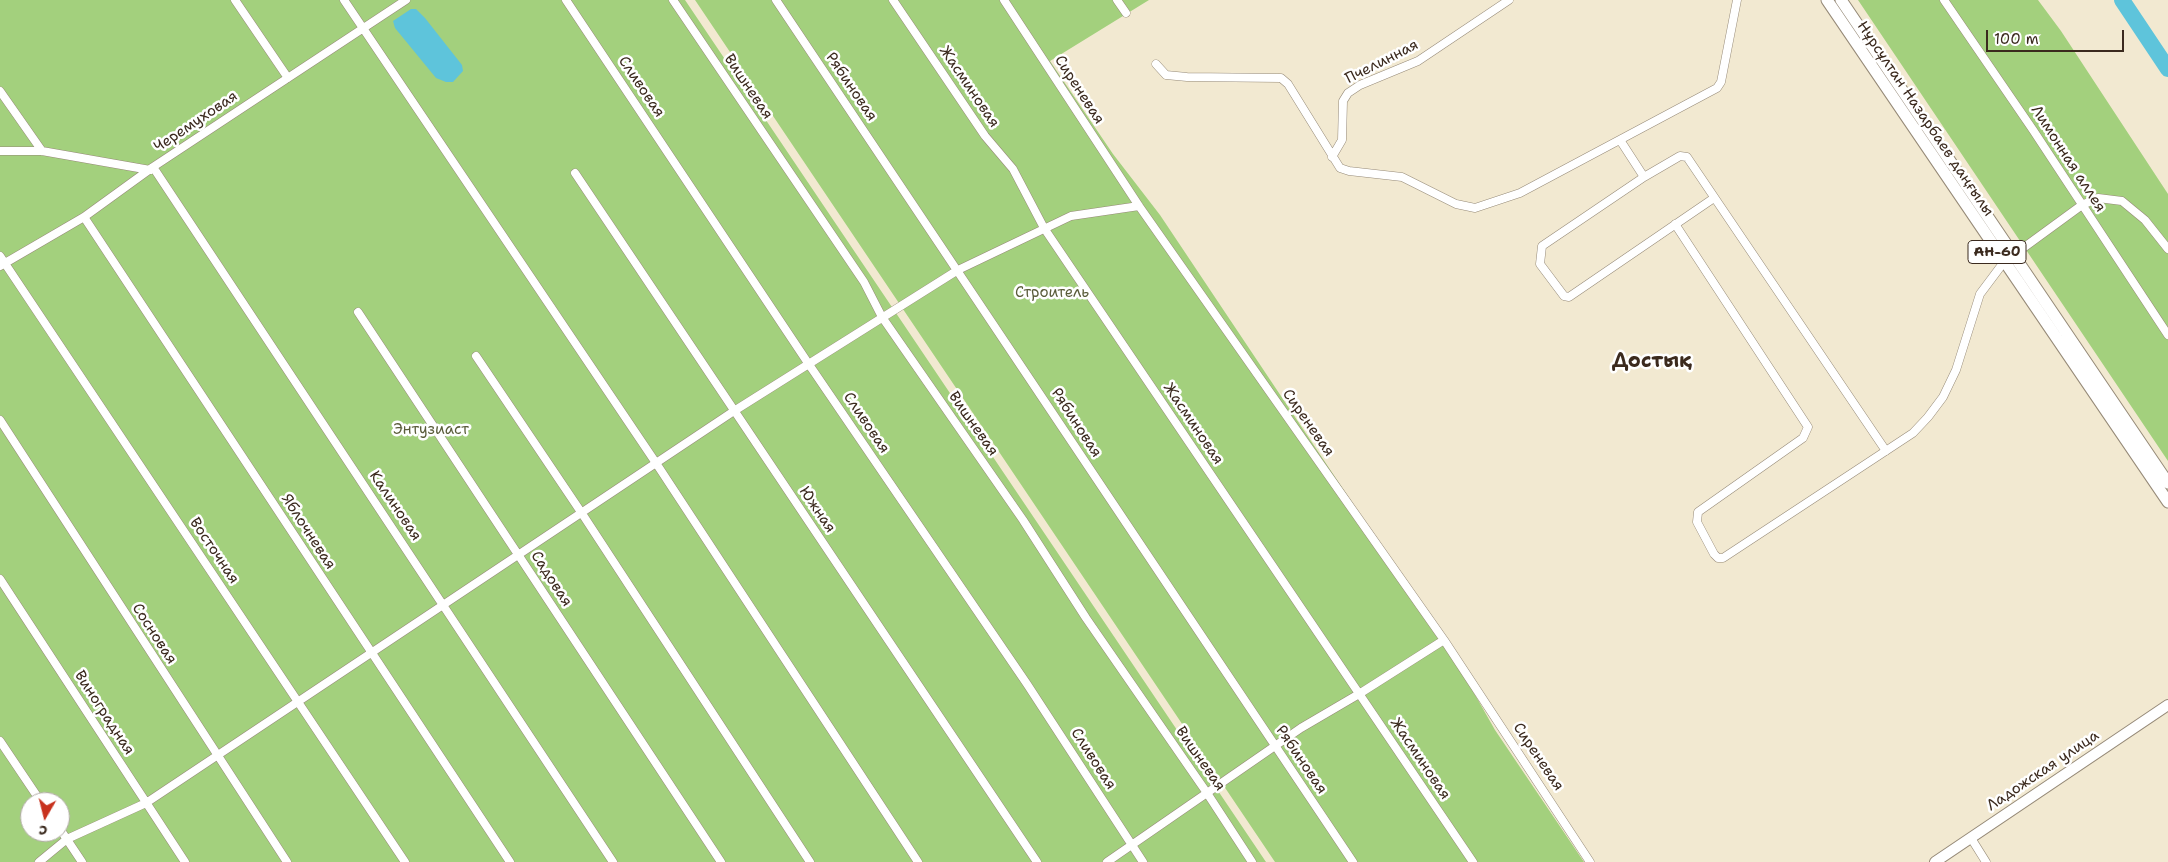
<!DOCTYPE html>
<html>
<head>
<meta charset="utf-8">
<style>
  body { margin:0 }
  #map { position:relative; width:2168px; height:862px; overflow:hidden; background:#f2e9d1; font-family:"Shantell Sans",sans-serif }
  canvas { display:block }
  .north { position:absolute; left:20px; top:792px; width:50px; height:50px; box-sizing:border-box; background:#fff; border:1px solid #b1aaa5; border-radius:50%; rotate:188deg; font-size:14px; font-weight:700; line-height:20px; text-align:center; color:#3b2a1e }
  .north::after { content:''; display:block; margin:auto; width:18px; height:22px; background:#c8321e; clip-path:polygon(50% 0,100% 100%,50% 72%,0 100%) }
  .scale { position:absolute; left:1986px; top:30px; width:138px; height:22px; box-sizing:border-box; border:2px solid #3b2a1e; border-top:0; padding-left:6px; font-size:15px; line-height:18px; white-space:nowrap; color:#3b2a1e; -webkit-text-stroke:4px #fff; paint-order:stroke }
</style>
</head>
<body>
<div id="map">
<canvas width="2168" height="862"></canvas>
<div class="north">С</div>
<div class="scale">100 m</div>
</div>
<script>
const ctx = document.querySelector('canvas').getContext('2d');
ctx.lineJoin = 'round';
function paint(path, color) {
  ctx.fillStyle = color;
  ctx.fill(path, 'evenodd');
}
function toPath(rows) {
  const path = new Path2D();
  for (const r of rows) {
    path.moveTo(r[0], r[1]);
    for (let i = 2; i < r.length; i += 2) path.lineTo(r[i], r[i + 1]);
  }
  return path;
}
function trace(path, color, width, dash) {
  ctx.strokeStyle = color;
  ctx.lineWidth = width;
  ctx.lineCap = dash ? 'butt' : 'round';
  ctx.setLineDash(dash || []);
  ctx.stroke(path);
}
function label(font, color, halo, rows, align = 'center') {
  ctx.font = font + ' "Shantell Sans",sans-serif';
  ctx.lineWidth = 5;
  ctx.setLineDash([]);
  ctx.textBaseline = 'middle';
  ctx.strokeStyle = halo;
  ctx.fillStyle = color;
  for (const [text, x, y, turn = 0] of rows) {
    ctx.save();
    ctx.translate(x, y);
    ctx.rotate((+turn || 0) * Math.PI / 180);
    ctx.textAlign = isNaN(turn) ? turn : align;
    if (halo) ctx.strokeText(text, 0, 0);
    ctx.fillText(text, 0, 0);
    ctx.restore();
  }
}
paint(toPath([
  [0,0,685,0,1266,862,0,862],
  [30,802,60,802,60,832,30,832],
  [695,0,1149,0,1050,61,1113,154,1160,215,1444,640,1495,730,1584,862,1275,862],
  [1858,0,2038,0,2061,31,2168,194,2168,461]
]), '#a3d07d');
paint(toPath([
  [411,9,416,9,425,18,462,65,463,71,453,82,446,82,436,78,395,28,393,21]
]), '#5ec4db');
trace(toPath([
  [2122,0,2168,69]
]), '#5ec4db', 16);
const minor = toPath([
  [235,0,288,78],
  [344,0,656,463,918,862],
  [566,0,808,363,1027,684,1143,862],
  [673,0,864,282,882,317,1023,520,1086,618,1207,793,1252,862],
  [776,0,1353,862],
  [893,0,985,136,1013,169,1044,228,1473,862],
  [1004,0,1139,206,1444,640,1590,862],
  [1117,0,1126,13],
  [1944,0,2033,130,2168,335],
  [1156,64,1166,75,1187,77,1281,78,1288,84,1340,168,1349,171,1402,177,1456,204,1475,208,1520,193,1717,88,1721,82,1737,0],
  [0,91,42,151],
  [1620,140,1644,177],
  [0,151,42,151,150,170],
  [1332,157,1342,140,1343,101,1348,93,1360,85,1418,61,1509,0],
  [153,167,613,862],
  [575,173,1037,862],
  [1714,198,1569,297,1564,296,1540,264,1542,246,1644,177,1680,156,1687,157,1886,451],
  [84,217,510,862],
  [1675,224,1808,427,1803,438,1698,512,1697,522,1714,554,1718,558,1723,558,1913,433,1928,417,1943,397,1956,370,1980,294,2004,262,2082,205,2098,198,2122,201,2145,220,2168,249],
  [0,256,405,862],
  [0,266,84,217,153,167,406,0],
  [358,312,721,862],
  [476,356,581,512,810,862],
  [0,420,287,862],
  [0,579,185,862],
  [0,741,41,802],
  [60,829,82,862],
  [1971,838,1986,862],
  [39,862,67,839,146,803,734,411,958,270,1071,216,1139,206],
  [1107,862,1301,728,1359,694,1444,640]
]);
const secondary = toPath([
  [1935,862,2168,705]
]);
const primary = toPath([
  [1827,0,2168,502],
  [1841,0,2168,483]
]);
trace(minor, '#968a78', 9);
trace(secondary, '#968a78', 12);
trace(primary, '#968a78', 13);
trace(minor, '#fff', 8);
trace(secondary, '#fff', 10);
trace(primary, '#fff', 11);
for (const [x, y, w] of [
  [1997,252,58]
]) {
  const box = new Path2D();
  box.roundRect(x - w / 2, y - 11.5, w, 23, 4);
  ctx.fillStyle = '#fff';
  ctx.fill(box);
  trace(box, '#3b2a1e', 1);
}
label('bold 14px', '#3b2a1e', null, [
  ["АН-60",1997,252]
]);
label('15px', '#3b2a1e', '#fff', [
  ["Пчелинная",1382,62,-27],
  ["Сливовая",641,87,56],
  ["Вишневая",748,87,56],
  ["Рябиновая",851,87,56],
  ["Жасминовая",969,87,56],
  ["Сиреневая",1079,90,57],
  ["Нұрсұлтан Назарбаев даңғылы",1925,119,56],
  ["Черемуховая",196,122,-34],
  ["Лимонная аллея",2068,159,57],
  ["Сливовая",866,423,56],
  ["Рябиновая",1076,423,57],
  ["Сиреневая",1308,423,55],
  ["Вишневая",973,424,55],
  ["Жасминовая",1193,424,56],
  ["Калиновая",395,506,56],
  ["Южная",817,510,56],
  ["Яблочневая",308,532,57],
  ["Восточная",214,551,56],
  ["Садовая",551,579,57],
  ["Сосновая",154,634,57],
  ["Виноградная",104,713,57],
  ["Сиреневая",1538,757,56],
  ["Сливовая",1093,759,57],
  ["Вишневая",1200,759,55],
  ["Жасминовая",1420,759,56],
  ["Рябиновая",1301,760,56],
  ["Ладожская улица",2043,771,-34]
]);
label('15px', '#5a5c3a', '#fff', [
  ["Строитель",1052,293],
  ["Энтузиаст",431,430]
]);
label('bold 20px', '#3b2a1e', '#fff', [
  ["Достық",1652,362]
]);
</script>
</body>
</html>
